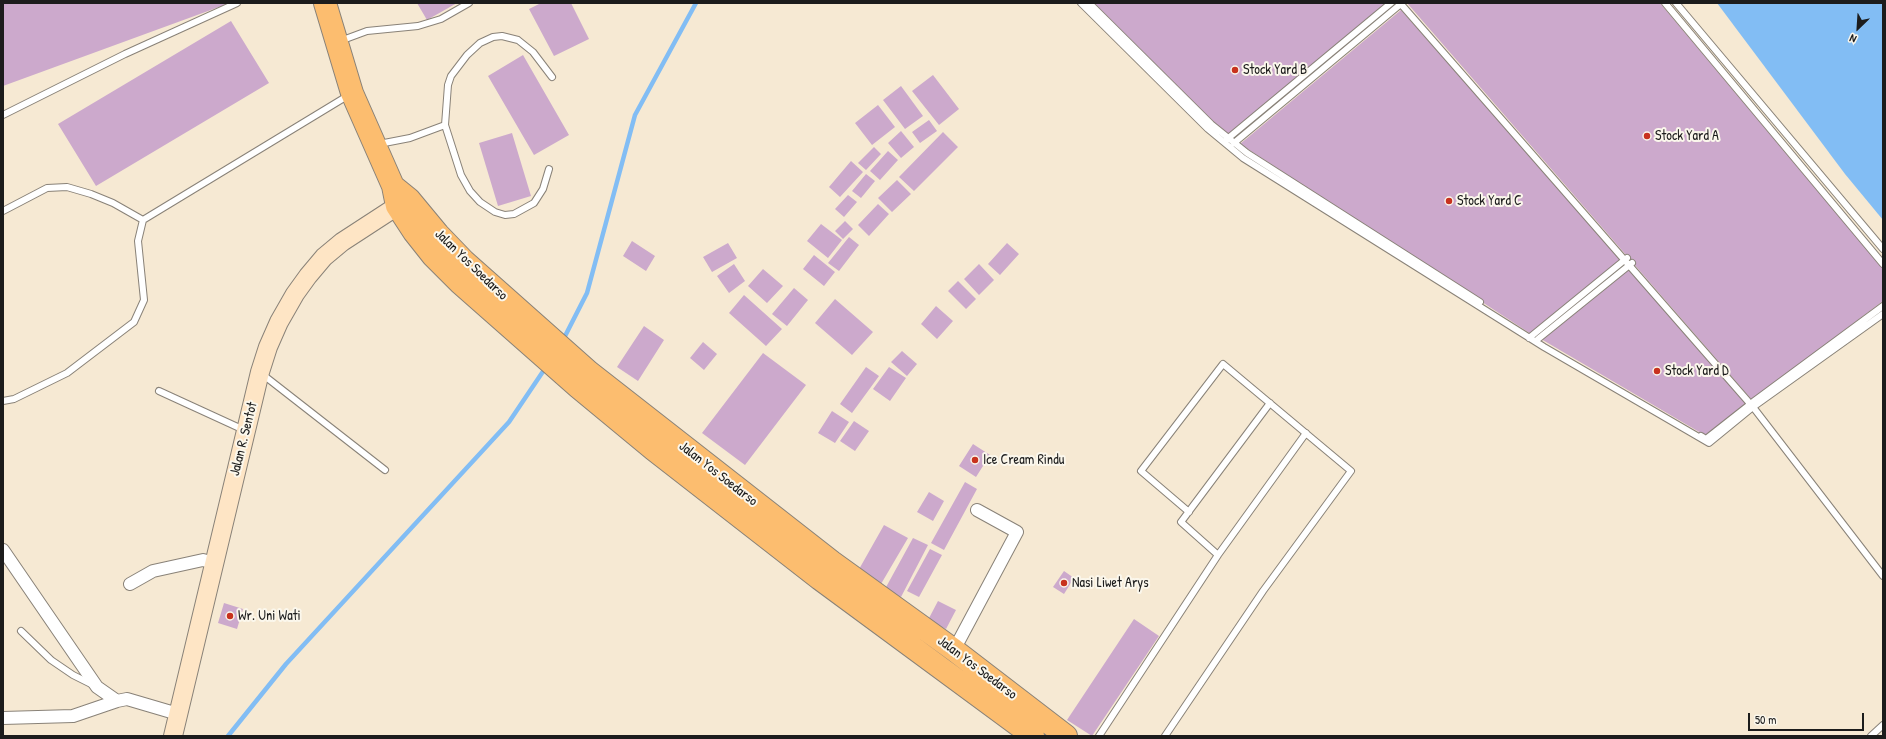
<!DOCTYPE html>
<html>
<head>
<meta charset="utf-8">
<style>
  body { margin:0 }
  #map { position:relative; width:1886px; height:739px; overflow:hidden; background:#f6e9d3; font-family:"Patrick Hand",sans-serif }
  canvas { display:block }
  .frame { position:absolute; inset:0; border:4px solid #1c1c1c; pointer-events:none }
  .north { position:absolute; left:1838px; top:8px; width:40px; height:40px; -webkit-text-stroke:3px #fbf7ec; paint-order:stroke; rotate:205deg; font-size:11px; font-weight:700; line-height:16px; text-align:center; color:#1c1c1c }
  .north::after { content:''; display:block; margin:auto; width:14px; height:18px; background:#1c1c1c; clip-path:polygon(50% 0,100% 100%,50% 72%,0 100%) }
  .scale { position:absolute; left:1748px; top:713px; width:116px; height:18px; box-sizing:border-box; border:2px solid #1c1c1c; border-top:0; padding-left:5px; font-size:12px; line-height:14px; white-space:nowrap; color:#1c1c1c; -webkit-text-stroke:3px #fbf7ec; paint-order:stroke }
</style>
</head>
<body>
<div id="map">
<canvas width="1886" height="739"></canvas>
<div class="frame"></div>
<div class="north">N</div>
<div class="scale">50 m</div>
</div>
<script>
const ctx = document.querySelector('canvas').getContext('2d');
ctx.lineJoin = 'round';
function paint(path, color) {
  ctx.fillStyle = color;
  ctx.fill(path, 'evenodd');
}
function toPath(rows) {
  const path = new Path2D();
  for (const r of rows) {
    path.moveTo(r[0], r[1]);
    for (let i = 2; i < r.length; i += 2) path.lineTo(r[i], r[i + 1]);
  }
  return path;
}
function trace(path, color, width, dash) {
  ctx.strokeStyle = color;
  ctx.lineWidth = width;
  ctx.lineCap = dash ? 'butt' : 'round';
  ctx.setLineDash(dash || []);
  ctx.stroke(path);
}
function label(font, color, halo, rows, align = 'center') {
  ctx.font = font + ' "Patrick Hand",sans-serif';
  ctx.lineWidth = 4;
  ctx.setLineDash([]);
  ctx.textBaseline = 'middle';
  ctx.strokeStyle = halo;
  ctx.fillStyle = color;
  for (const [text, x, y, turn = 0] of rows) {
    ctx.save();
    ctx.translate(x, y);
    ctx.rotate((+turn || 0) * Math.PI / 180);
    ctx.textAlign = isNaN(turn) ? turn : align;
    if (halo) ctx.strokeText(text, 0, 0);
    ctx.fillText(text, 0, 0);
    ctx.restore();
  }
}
paint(toPath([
  [1717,3,1883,3,1883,220,1845,174]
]), '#82bdf4');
trace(toPath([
  [563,340,587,293,635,115,696,3],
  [228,736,286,664,509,422,546,367]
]), '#82bdf4', 4.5);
paint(toPath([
  [3,3,230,3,3,86],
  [417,3,457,3,427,20],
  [541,3,571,3,589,39,554,56,529,9],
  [1094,3,1389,3,1228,136],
  [1407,3,1660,3,1883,269,1883,301,1752,400],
  [1401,10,1621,259,1531,334,1240,144],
  [231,21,269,83,96,186,58,124],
  [523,55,569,135,534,155,488,76],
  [933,75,959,109,939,125,912,91],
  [901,86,923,116,905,129,883,100],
  [878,105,895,127,872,145,855,123],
  [929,120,937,131,920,143,912,132],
  [901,131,914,147,901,158,888,143],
  [943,132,958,147,914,191,899,177],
  [512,133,531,196,498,206,479,143],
  [874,147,881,154,866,170,858,163],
  [888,151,898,160,880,180,870,171],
  [851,161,863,172,840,197,829,187],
  [866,174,875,181,861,198,852,191],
  [897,180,911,194,892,212,878,198],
  [848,195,857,202,844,217,835,209],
  [878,204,889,214,869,236,858,225],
  [845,221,853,229,843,239,835,231],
  [821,224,842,240,828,258,807,241],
  [849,237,859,245,839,271,828,263],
  [632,241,655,256,646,271,623,256],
  [728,243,737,258,712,272,703,257],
  [1007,243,1019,254,1000,275,988,264],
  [814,255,835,272,824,286,803,269],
  [734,264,745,281,729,293,717,276],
  [979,264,994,280,979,295,964,279],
  [1629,268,1746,403,1706,436,1541,339],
  [763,269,783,286,767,303,748,286],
  [958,281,976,299,966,309,948,291],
  [794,288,808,300,787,326,772,314],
  [744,295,782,329,766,346,729,313],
  [835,299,873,332,852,355,815,323],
  [936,306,953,321,937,339,921,324],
  [644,326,664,340,638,381,617,367],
  [703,342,717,354,704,370,690,358],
  [902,351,917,364,907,376,891,362],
  [763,353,806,385,745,465,702,433],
  [866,367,879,376,852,413,840,404],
  [889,367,906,378,890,401,873,389],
  [832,411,849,422,835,443,818,433],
  [854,421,869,431,855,451,840,441],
  [973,444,990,455,976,477,959,466],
  [965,482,977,489,944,550,931,543],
  [929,492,944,501,933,521,917,512],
  [884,525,908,538,881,584,858,571],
  [913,538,928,545,901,597,885,589],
  [930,549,942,555,919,597,907,591],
  [1064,571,1074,578,1064,594,1053,587],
  [938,601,956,610,946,629,928,620],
  [224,603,243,609,237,629,218,623],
  [1134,619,1159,636,1092,736,1067,720]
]), '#cca9cc');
const lane = toPath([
  [1081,3,1208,129,1243,158,1544,347,1709,443,1753,407,1883,314],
  [1089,3,1211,124,1247,153,1480,302],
  [1400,3,1753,407,1883,576],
  [1665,3,1883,264],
  [1676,3,1883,249],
  [340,41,367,31,418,26,441,19,469,3],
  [3,115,125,54,237,3],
  [1226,140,1391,3],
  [1234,143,1402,3],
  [379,144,410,138,445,125],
  [549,169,543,189,534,203,514,214,505,215,495,212,480,202,470,191,461,175,445,125,448,85,451,76,467,55,480,43,493,37,502,36,518,40,533,52,552,77],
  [3,211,47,188,67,187,91,194,113,203,143,220],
  [1529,338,1627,258],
  [1538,339,1632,263],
  [262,374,385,470],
  [159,391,244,430],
  [3,401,14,399,67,373,134,322,144,300,138,241,143,220,349,95],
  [1701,436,1706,439,1753,402,1883,306],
  [1218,555,1181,522,1270,403],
  [21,631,51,660,73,675,93,685],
  [1099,736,1218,555,1306,433],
  [1165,736,1263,591,1351,471,1223,364,1141,471,1189,512],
  [1871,736,1883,725]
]);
const street = toPath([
  [3,550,97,687,117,701],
  [130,584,153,571,203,560,214,563],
  [954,650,1017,532,977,510],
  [3,718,73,716,117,701,127,699,178,714]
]);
const secondary = toPath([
  [173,736,260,372,268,347,279,322,295,294,308,276,324,257,342,242,408,199]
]);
const highway = toPath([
  [325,3,352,93,393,186,397,206,414,232,433,256,460,283,578,387,653,449,820,579,1033,736],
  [393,186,409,199,438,234,464,261,589,372,832,562,954,650,1066,736]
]);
trace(lane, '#898278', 8);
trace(street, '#898278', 14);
trace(secondary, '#898278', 20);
trace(highway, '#898278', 24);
trace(lane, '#fff', 6);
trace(street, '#fff', 12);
trace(secondary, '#fee5c5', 18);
trace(highway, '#fcbd6f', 22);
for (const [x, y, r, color] of [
  [1235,70,4,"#c8321e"],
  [1647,136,4,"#c8321e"],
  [1449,201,4,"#c8321e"],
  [1657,371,4,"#c8321e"],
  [975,460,4,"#c8321e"],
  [1064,583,4,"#c8321e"],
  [230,616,4,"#c8321e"]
]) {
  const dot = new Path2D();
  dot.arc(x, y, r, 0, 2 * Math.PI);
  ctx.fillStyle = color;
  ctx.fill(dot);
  trace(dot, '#fbf7ec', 1.5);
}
label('14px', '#1c1c1c', '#fbf7ec', [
  ["Stock Yard B",1243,70],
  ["Stock Yard A",1655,136],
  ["Stock Yard C",1457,201],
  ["Stock Yard D",1665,371],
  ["Ice Cream Rindu",983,460],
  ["Nasi Liwet Arys",1072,583],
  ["Wr. Uni Wati",238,616]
], 'left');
label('14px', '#1c1c1c', '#fbf7ec', [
  ["Jalan Yos Soedarso",471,265,44],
  ["Jalan R. Sentot",244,439,-76],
  ["Jalan Yos Soedarso",718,474,38],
  ["Jalan Yos Soedarso",977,668,37]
]);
</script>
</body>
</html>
